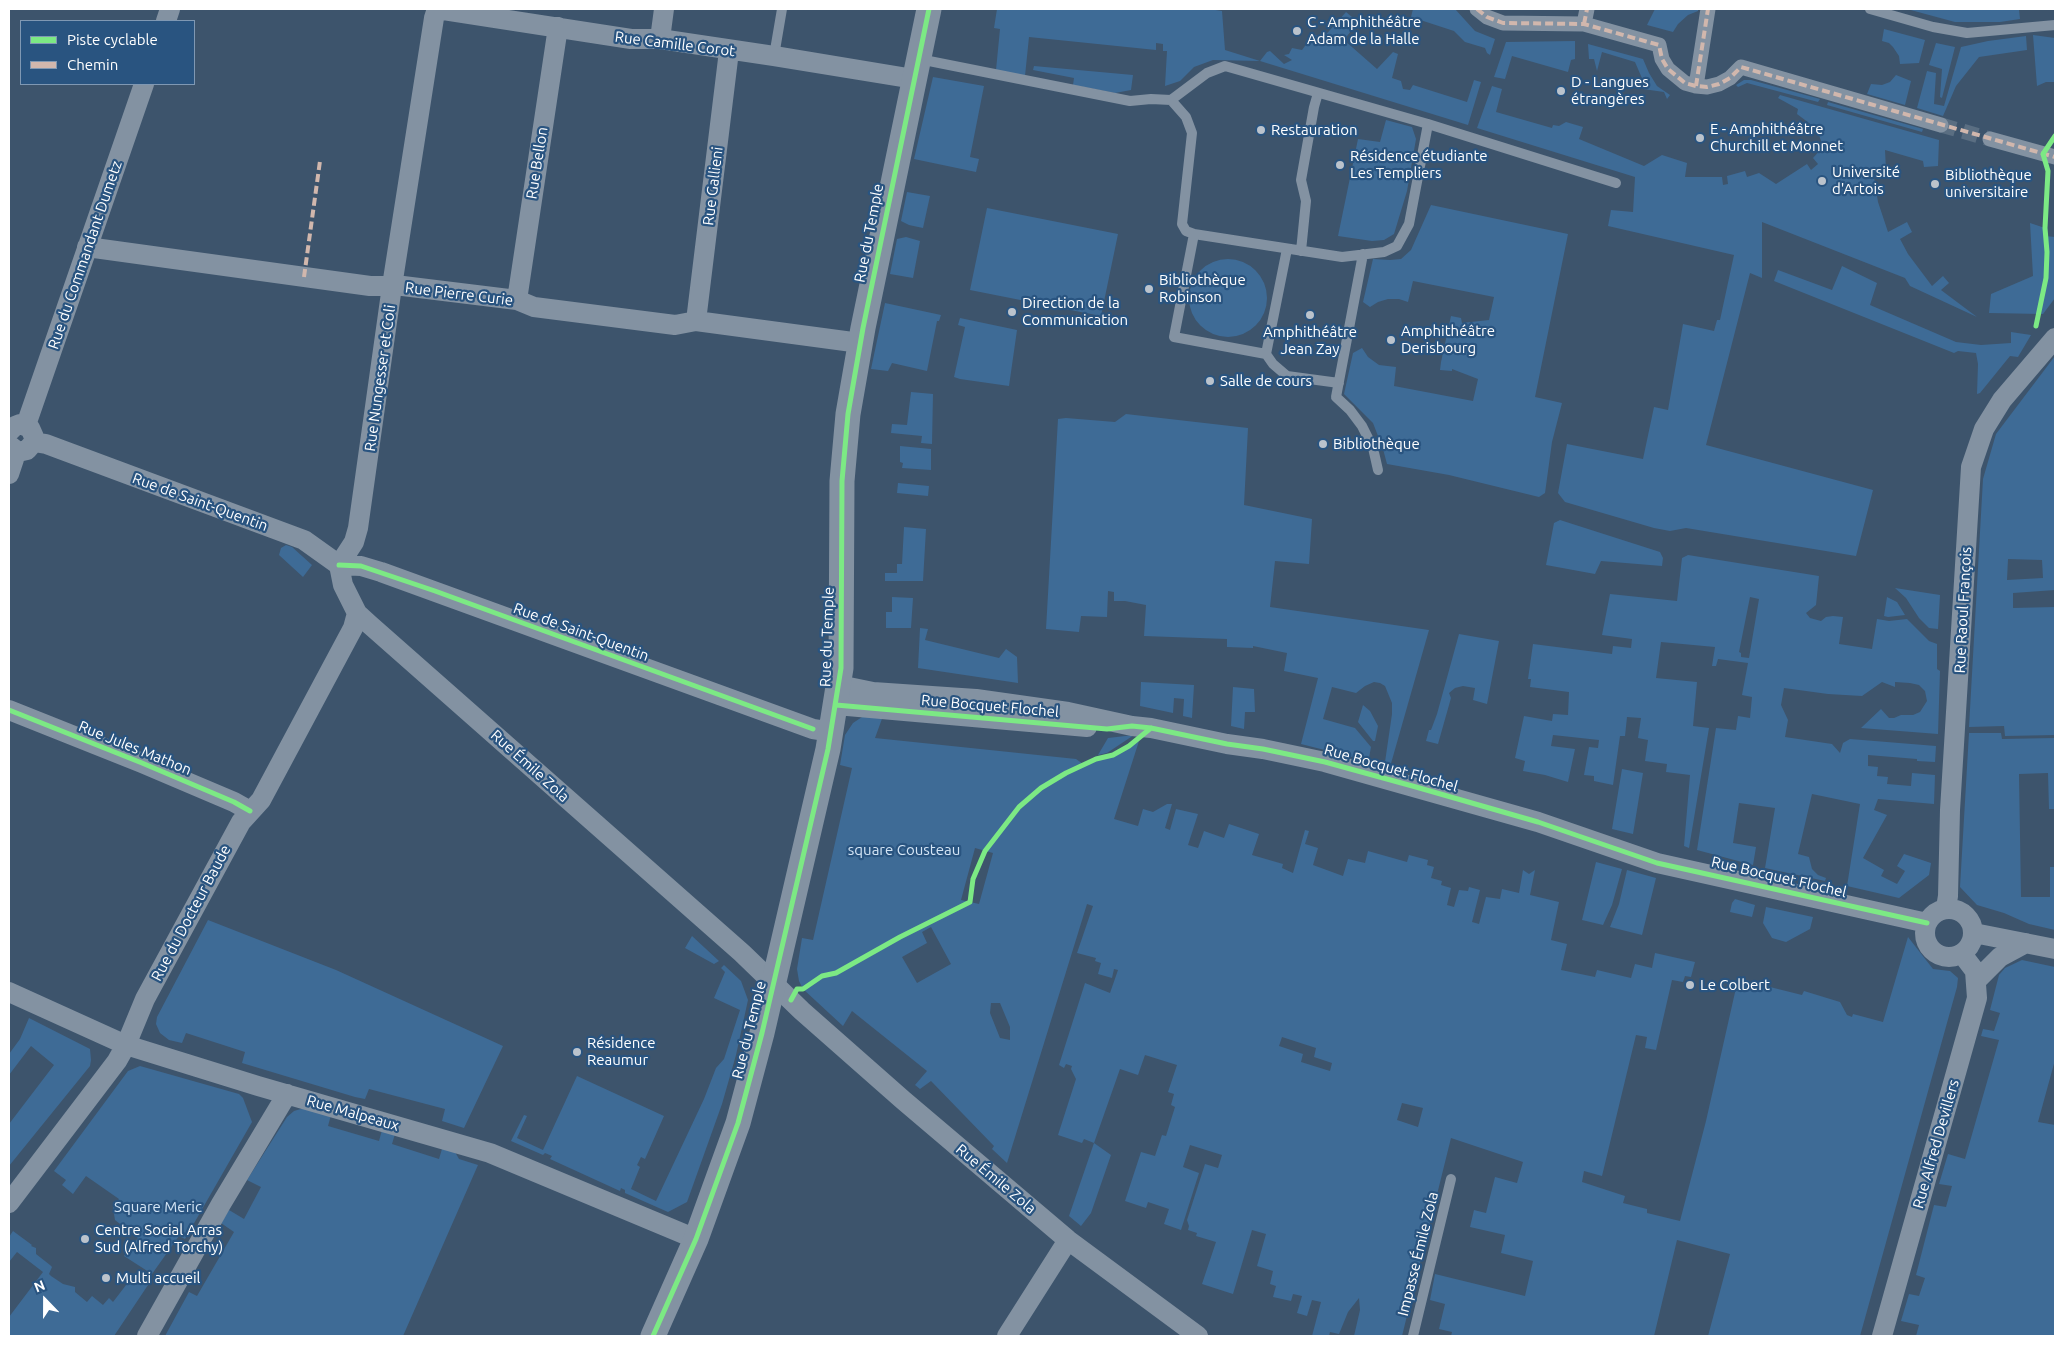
<!DOCTYPE html>
<html>
<head>
<meta charset="utf-8">
<style>
  body { margin:0 }
  #map { position:relative; width:2064px; height:1345px; overflow:hidden; background:#3d546c; font-family:Ubuntu,sans-serif }
  canvas { display:block }
  .frame { position:absolute; inset:0; border:10px solid #fff; pointer-events:none }
  .legend { position:absolute; left:20px; top:20px; width:175px; height:65px; box-sizing:border-box; background:#295480; border:1px solid #7f98b3; margin:0; padding:6px 9px; list-style:none; font-size:15px; color:#fff }
  .legend li { display:flex; align-items:center; gap:10px; height:25px }
  .legend b { width:25px; border:1px solid #7f98b3 }
  .north { position:absolute; left:20px; top:1275px; width:50px; height:50px; -webkit-text-stroke:4px #295480; paint-order:stroke; rotate:338deg; font-size:14px; font-weight:700; line-height:20px; text-align:center; color:#fff }
  .north::after { content:''; display:block; margin:auto; width:18px; height:22px; background:#fff; clip-path:polygon(50% 0,100% 100%,50% 72%,0 100%) }
</style>
</head>
<body>
<div id="map">
<canvas width="2064" height="1345"></canvas>
<div class="frame"></div>
<ul class="legend">
<li><b style="height:6px;background:#7ce984"></b>Piste cyclable</li>
<li><b style="height:6px;background:#d1b7ad"></b>Chemin</li>
</ul>
<div class="north">N</div>
</div>
<script>
const ctx = document.querySelector('canvas').getContext('2d');
ctx.lineJoin = 'round';
function paint(path, color) {
  ctx.fillStyle = color;
  ctx.fill(path, 'evenodd');
}
function toPath(rows) {
  const path = new Path2D();
  for (const r of rows) {
    if (r.length === 3) {
      path.moveTo(r[0] + r[2], r[1]);
      path.arc(r[0], r[1], r[2], 0, 2 * Math.PI);
      continue;
    }
    path.moveTo(r[0], r[1]);
    for (let i = 2; i < r.length; i += 2) path.lineTo(r[i], r[i + 1]);
  }
  return path;
}
function trace(path, color, width, dash) {
  ctx.strokeStyle = color;
  ctx.lineWidth = width;
  ctx.lineCap = dash ? 'butt' : 'round';
  ctx.setLineDash(dash || []);
  ctx.stroke(path);
}
function label(font, color, halo, rows, align = 'center') {
  ctx.font = font + ' Ubuntu,sans-serif';
  ctx.lineWidth = 4.5;
  ctx.setLineDash([]);
  ctx.textBaseline = 'middle';
  ctx.strokeStyle = halo;
  ctx.fillStyle = color;
  for (const [text, x, y, turn = 0] of rows) {
    ctx.save();
    ctx.translate(x, y);
    ctx.rotate((+turn || 0) * Math.PI / 180);
    ctx.textAlign = isNaN(turn) ? turn : align;
    if (halo) ctx.strokeText(text, 0, 0);
    ctx.fillText(text, 0, 0);
    ctx.restore();
  }
}
paint(toPath([
  [997,9,1209,9,1222,11,1225,50,1260,61,1267,52,1270,51,1284,64,1292,60,1284,55,1289,54,1292,48,1302,50,1314,34,1322,39,1346,12,1358,22,1344,40,1377,69,1393,52,1398,54,1392,78,1401,81,1403,89,1410,90,1413,85,1467,102,1474,80,1481,82,1468,125,1260,61,1213,60,1194,67,1180,81,1165,86,1167,51,1163,51,1163,44,1156,43,1156,50,1029,37,1025,76,996,70,1000,29,994,28],
  [1413,9,1455,9,1475,31,1495,39,1490,55,1487,53,1485,48,1465,42,1454,31,1411,17],
  [1655,9,1698,9,1698,11,1688,15,1678,24,1673,32,1647,25],
  [1907,9,2019,9,2020,19,2000,22,1955,22],
  [1884,29,1925,40,1919,63,1900,64,1899,56,1893,47,1889,43,1882,41],
  [2033,35,2055,38,2055,82,2046,82,2037,86],
  [2026,36,2027,50,1979,57,1956,86,1943,116,1917,108,1927,71,1936,73,1934,104,1944,106,1961,47,1988,41],
  [1575,41,1575,59,1571,60,1568,72,1512,56,1505,79,1494,77,1506,42],
  [1936,43,1955,47,1942,98,1940,97,1942,69,1929,65],
  [1588,44,1643,59,1649,73,1657,86,1670,95,1667,99,1664,92,1643,89,1644,83,1635,62,1602,52,1597,71,1594,59,1589,59],
  [1034,66,1133,75,1131,90,1115,93,1073,85,1074,78,1033,70],
  [1896,75,1911,81,1905,105,1867,94,1871,84,1882,85,1890,82],
  [933,77,984,86,970,157,979,159,976,172,914,159],
  [1744,80,1751,80,1820,99,1818,102,1747,83,1738,87,1736,85],
  [1492,86,1502,89,1496,112,1552,128,1553,125,1559,126,1566,122,1583,127,1579,139,1644,166,1662,155,1687,163,1685,177,1722,177,1723,185,1728,184,1727,176,1745,171,1747,177,1759,173,1776,184,1807,164,1811,170,1818,164,1813,158,1823,147,1817,129,1797,114,1798,109,1778,98,1780,95,1939,140,1938,166,1924,167,1923,161,1885,150,1886,170,1873,171,1878,202,1888,232,1907,222,1912,232,1900,239,1908,254,1932,286,1943,276,1949,283,1941,290,1977,317,1910,286,1905,278,1762,222,1762,278,1750,273,1706,445,1873,490,1856,556,1686,528,1670,531,1654,528,1565,502,1558,493,1567,444,1643,459,1654,407,1668,410,1683,324,1714,331,1717,320,1720,320,1734,255,1608,226,1611,210,1633,212,1635,177,1477,128],
  [1828,102,1923,129,1922,132,1827,105],
  [1386,120,1412,127,1416,139,1407,191,1394,234,1384,240,1372,241,1338,236,1358,139,1380,142],
  [907,192,930,196,923,228,909,225,901,221],
  [1431,205,1568,234,1535,397,1562,403,1552,442,1545,493,1539,497,1449,475,1387,464,1383,449,1373,423,1344,394,1353,353,1362,348,1368,357,1379,365,1396,367,1394,386,1473,401,1478,379,1452,369,1452,371,1440,370,1441,362,1451,316,1461,318,1462,323,1489,320,1494,297,1413,281,1408,302,1399,299,1388,299,1378,302,1370,307,1363,302,1373,259,1390,260,1401,259,1411,250],
  [987,208,1118,234,1101,316,970,290],
  [2030,223,2045,228,2045,236,2055,237,2055,298,2043,314,1989,313,1991,294,2033,276],
  [906,237,920,241,913,278,890,274,897,239],
  [1228,298,39],
  [1842,266,1877,283,1870,305,1956,342,1981,345,2011,343,2011,332,2031,335,2018,357,2010,356,1980,393,1977,394,1978,364,1976,353,1958,351,1954,353,1774,281,1778,270,1832,290],
  [885,303,941,315,939,321,937,321,927,371,892,363,888,371,871,369],
  [960,318,1017,330,1009,386,960,379,954,377,965,327,958,325],
  [2055,356,2055,590,2013,593,2013,608,2055,607,2055,735,2005,736,2004,726,1969,727,1983,479,1996,434],
  [2008,559,2042,560,2043,578,2007,580],
  [911,392,933,394,932,444,921,443,922,436,891,433,892,424,907,425],
  [1126,414,1248,428,1244,505,1312,519,1309,564,1275,561,1270,607,1429,630,1390,767,1386,765,1385,762,1392,714,1392,703,1385,686,1380,683,1374,682,1365,686,1356,693,1332,687,1323,719,1355,728,1371,747,1369,758,1364,760,1301,744,1318,678,1284,671,1287,653,1253,646,1253,648,1227,647,1227,639,1144,636,1146,605,1125,601,1114,601,1114,592,1108,591,1107,617,1081,616,1079,632,1046,629,1058,419,1066,418,1115,422],
  [900,446,931,449,931,470,902,468,903,463,900,462],
  [898,483,929,486,928,496,897,493],
  [1560,520,1660,552,1663,558,1662,566,1601,561,1595,574,1546,565,1554,523],
  [904,527,926,529,923,581,885,581,885,573,897,573,897,564,902,564],
  [286,545,292,547,312,565,303,577,279,555,281,548],
  [1688,555,1819,576,1816,605,1806,613,1810,618,1821,621,1826,617,1833,616,1843,617,1839,644,1872,649,1877,619,1889,621,1907,619,1929,641,1937,644,1937,669,1940,671,1938,734,1861,728,1881,709,1889,718,1894,718,1901,715,1913,715,1920,712,1927,701,1925,691,1919,685,1910,683,1895,682,1895,687,1882,682,1862,696,1828,694,1784,688,1781,705,1788,720,1785,737,1832,744,1840,753,1843,743,1850,739,1936,746,1935,762,1917,761,1917,759,1868,755,1868,766,1878,767,1877,776,1888,777,1887,784,1911,786,1912,773,1935,775,1934,804,1878,799,1874,810,1887,815,1863,858,1884,870,1881,876,1897,884,1905,871,1897,866,1904,854,1931,863,1929,875,1899,898,1847,886,1860,804,1812,794,1798,854,1809,857,1812,869,1818,875,1826,878,1825,881,1765,868,1775,808,1739,803,1733,843,1756,847,1753,865,1697,850,1716,728,1736,730,1738,716,1750,718,1752,697,1742,695,1748,663,1718,659,1716,666,1712,666,1715,647,1661,642,1656,678,1697,682,1693,726,1709,728,1689,848,1684,846,1690,775,1666,772,1667,764,1645,761,1648,740,1638,738,1641,718,1627,717,1625,736,1620,736,1613,785,1594,781,1594,776,1584,775,1589,747,1598,748,1599,740,1553,735,1551,746,1575,749,1568,782,1545,775,1523,771,1525,761,1515,758,1524,716,1552,721,1553,714,1568,715,1569,692,1530,687,1531,679,1528,679,1533,644,1612,654,1613,646,1631,648,1632,639,1602,635,1610,594,1677,601,1682,558],
  [1750,597,1759,599,1749,658,1741,657,1741,653,1739,652],
  [1895,588,1940,595,1938,629,1929,628,1919,618,1906,598],
  [892,597,913,598,911,628,886,628,886,612,892,612],
  [1887,597,1897,602,1905,615,1888,617,1884,616],
  [920,628,928,629,925,640,999,658,1006,649,1017,657,1018,683,918,668],
  [1459,634,1499,641,1487,704,1473,700,1475,688,1463,686,1455,688,1449,693,1451,698,1438,744,1426,741,1429,730,1431,730,1437,714],
  [1141,682,1194,685,1192,718,1183,716,1184,699,1174,698,1173,713,1140,706],
  [1233,687,1254,689,1255,712,1245,712,1244,729,1231,726],
  [1363,705,1370,711,1378,726,1375,741,1373,741,1358,722],
  [883,716,875,738,1076,759,1083,764,1113,755,1137,740,1139,741,1114,819,1138,826,1143,809,1153,812,1167,804,1172,804,1165,828,1170,830,1176,809,1198,814,1188,845,1198,848,1204,831,1224,838,1229,824,1259,834,1252,855,1283,864,1282,868,1293,873,1305,830,1309,831,1305,844,1318,848,1313,865,1343,876,1348,859,1365,863,1368,851,1407,862,1409,855,1428,860,1427,865,1434,867,1431,878,1442,881,1441,885,1451,888,1447,905,1454,907,1459,890,1468,891,1469,887,1480,890,1472,922,1479,924,1486,897,1500,899,1502,889,1519,893,1523,870,1529,874,1535,870,1530,895,1559,902,1551,940,1567,944,1561,970,1595,977,1597,970,1631,978,1635,964,1652,968,1655,953,1695,962,1691,977,1685,976,1683,982,1672,980,1656,1050,1645,1048,1647,1037,1636,1035,1602,1176,1584,1171,1582,1182,1625,1196,1623,1203,1647,1209,1647,1213,1680,1221,1706,1121,1738,979,1802,995,1804,991,1840,1002,1847,1015,1852,1017,1853,1014,1883,1022,1908,937,1933,969,1950,971,1958,978,1957,987,1860,1336,1708,1336,1730,1254,1677,1240,1654,1336,1451,1336,1452,1332,1439,1329,1445,1304,1430,1300,1435,1274,1525,1296,1533,1261,1501,1253,1505,1235,1470,1227,1474,1210,1486,1213,1495,1177,1517,1183,1523,1162,1451,1138,1402,1336,1354,1336,1360,1310,1359,1298,1348,1312,1339,1334,1330,1332,1329,1336,1312,1336,1321,1302,1312,1300,1307,1316,1297,1313,1302,1296,1293,1294,1291,1301,1273,1297,1276,1286,1270,1284,1273,1271,1257,1266,1266,1234,1252,1230,1233,1294,1202,1284,1216,1242,1196,1236,1197,1233,1188,1230,1189,1226,1187,1220,1205,1164,1218,1168,1222,1155,1190,1145,1183,1167,1199,1173,1181,1230,1164,1224,1169,1209,1148,1202,1146,1208,1125,1201,1141,1152,1155,1156,1162,1135,1166,1136,1175,1107,1171,1105,1174,1094,1168,1092,1177,1065,1145,1055,1138,1075,1120,1069,1094,1143,1111,1155,1091,1213,1081,1226,1069,1216,1094,1143,1084,1139,1082,1143,1058,1135,1076,1079,1071,1069,1072,1066,1066,1064,1064,1068,1059,1065,1085,983,1110,993,1118,970,1114,969,1112,978,1098,974,1101,963,1095,961,1096,958,1077,953,1093,906,1087,904,1007,1163,992,1149,994,1146,931,1081,920,1089,915,1085,927,1071,852,1011,843,1026,803,989,799,981,797,969,802,938,813,940,852,768,840,765,845,735,853,723,862,717],
  [975,848,993,853,979,904,961,900],
  [931,927,951,964,917,983,902,957,927,943,922,932],
  [991,1003,1000,1003,1010,1027,1010,1040,1000,1038,990,1013],
  [1282,1037,1316,1048,1314,1057,1332,1063,1330,1071,1301,1062,1303,1054,1279,1046],
  [1402,1103,1423,1108,1418,1127,1397,1120],
  [1969,733,2001,733,2002,739,2055,738,2055,809,2049,809,2048,773,2019,774,2021,897,2050,897,2050,867,2055,867,2055,930,2029,924,2004,913,1977,905,1960,887],
  [1134,735,1107,753,1098,755,1108,738],
  [1622,769,1643,773,1633,834,1612,829],
  [1596,862,1622,869,1612,905,1603,925,1582,920],
  [1627,870,1656,878,1642,935,1610,927,1619,904],
  [1735,899,1755,905,1752,917,1730,912,1732,903],
  [1766,907,1813,917,1810,929,1786,942,1772,938,1763,923],
  [208,920,336,970,503,1046,464,1128,442,1121,445,1109,369,1089,365,1099,355,1097,242,1063,245,1052,186,1033,182,1043,169,1040,160,1033,156,1024,157,1017],
  [692,936,719,961,714,964,685,948],
  [2022,960,2055,967,2055,1060,2038,1122,2055,1125,2055,1336,1916,1336,1919,1325,1901,1321,1909,1294,1919,1296,1925,1278,1916,1275,1934,1205,1946,1207,1952,1186,1939,1184,1948,1154,1965,1159,1999,1040,1981,1036,1983,1029,1994,1031,2000,1013,1990,1010,1999,975,2005,968],
  [724,965,741,981,748,1000,736,1055,722,1104,687,1202,668,1212,625,1193,625,1190,621,1188,620,1191,550,1159,552,1156,545,1153,543,1155,511,1141,524,1115,527,1116,517,1138,543,1150,577,1076,664,1116,645,1159,641,1157,637,1165,640,1167,631,1189,656,1201,704,1099,716,1068,724,1059,740,1010,714,998,725,972,721,968],
  [29,1018,90,1049,91,1060,90,1066,9,1166,9,1124,54,1065,31,1046,9,1075,9,1054,20,1039],
  [140,1066,239,1094,243,1098,252,1122,185,1239,179,1236,152,1274,124,1256,138,1238,115,1220,113,1208,119,1199,86,1176,73,1194,62,1185,66,1180,54,1171,128,1071],
  [304,1108,331,1115,328,1126,379,1141,382,1130,395,1134,392,1144,439,1159,442,1149,455,1152,459,1159,478,1165,403,1336,165,1336,189,1292,197,1296,234,1232,221,1223,229,1210,244,1219,261,1187,247,1180,287,1117,294,1111],
  [13,1231,32,1245,31,1246,36,1248,36,1254,50,1265,52,1267,49,1274,51,1276,63,1284,75,1287,75,1292,87,1302,92,1296,103,1305,109,1298,113,1302,133,1276,148,1285,114,1336,9,1336,9,1317,43,1272,17,1252,9,1262,9,1237]
]), '#3e6b96');
trace(toPath([
  [1941,125,1990,139]
]), '#5a6e82', 15, [15, 8]);
trace(toPath([
  [1870,9,1933,27,1967,33,2055,25],
  [774,56,782,9],
  [919,59,1130,101,1151,99,1171,100,1207,73,1225,66,1428,124,1616,183],
  [1171,100,1186,117,1192,133,1182,224,1186,231,1194,234,1342,257,1384,252,1397,246,1409,224,1428,124],
  [1194,234,1174,337,1266,354,1287,249],
  [1301,251,1306,201,1301,180,1314,107,1318,93],
  [1363,254,1336,397,1350,410,1362,426,1373,448,1378,470],
  [1266,354,1273,364,1287,376,1339,383],
  [1413,1336,1451,1179]
]), '#8392a2', 10);
trace(toPath([
  [1477,9,1487,17,1503,23,1584,24,1659,45,1662,59,1668,69,1685,83,1696,86,1707,87,1719,84,1730,78,1741,67,1941,125],
  [1584,24,1587,9],
  [1696,86,1708,9],
  [1990,139,2055,157]
]), '#8392a2', 15);
trace(toPath([
  [437,9,631,39,660,39,774,56,914,79],
  [166,21,170,9],
  [660,39,664,9],
  [87,247,370,286,403,286,517,300,534,307,675,325,696,321,860,343],
  [517,300,558,27],
  [696,321,729,51],
  [26,425,144,84],
  [9,432,15,426,20,424,30,428,34,437,34,442,27,450,18,452,9,445],
  [34,442,46,444,304,540,339,565,361,566,381,572,813,729,832,732],
  [9,474,14,459,13,450],
  [339,565,343,585,357,613,369,624,742,953,802,1011,903,1100,1068,1240,1198,1336],
  [339,565,354,542,358,528,392,286,434,18,437,9],
  [839,685,873,692,976,699,1068,712,1132,726,1151,728,1227,744,1263,749,1325,762,1538,822,1657,863,1927,923],
  [836,705,1087,727],
  [9,710,142,763,234,802,250,811],
  [1946,908,1948,896,1950,810,1971,467,1984,429,2002,400,2055,338],
  [1949,933,24],
  [1974,933,2055,949],
  [1977,980,2000,957,2026,943],
  [9,992,126,1045,258,1086,490,1153,696,1239],
  [9,1203,117,1061,126,1045,145,999,241,822,261,800,353,628,357,613],
  [147,1336,221,1204,287,1094],
  [1007,1336,1068,1240],
  [1882,1336,1977,998,1975,971,1962,954]
]), '#8392a2', 20);
trace(toPath([
  [653,1336,696,1239,738,1123,762,1033,828,749,841,668,842,481,848,414,863,328,929,9]
]), '#8392a2', 25);
trace(toPath([
  [1477,9,1487,17,1503,23,1584,24,1659,45,1662,59,1668,69,1685,83,1696,86,1707,87,1719,84,1730,78,1741,67,2055,157],
  [1584,24,1587,9],
  [1696,86,1708,9],
  [304,277,320,161]
]), '#d1b7ad', 4, [8, 4]);
trace(toPath([
  [2036,326,2046,278,2047,252,2045,228,2048,171,2043,154,2055,136],
  [339,565,361,566,435,591,813,729],
  [836,705,1107,729,1132,726,1151,728,1227,744,1263,749,1325,762,1416,787,1538,822,1657,863,1927,923],
  [9,710,142,763,234,802,250,811],
  [791,1000,797,989,803,989,822,976,836,973,900,937,970,902,973,879,985,851,1019,807,1041,788,1066,773,1096,759,1113,755,1129,746,1151,728],
  [653,1336,696,1239,738,1123,762,1033,828,749,841,668,842,481,848,414,863,328,929,9]
]), '#7ce984', 5);
for (const [x, y, r, color] of [
  [1297,31,5,"#bbc3cc"],
  [1561,91,5,"#bbc3cc"],
  [1261,130,5,"#bbc3cc"],
  [1700,138,5,"#bbc3cc"],
  [1340,165,5,"#bbc3cc"],
  [1822,181,5,"#bbc3cc"],
  [1935,184,5,"#bbc3cc"],
  [1149,289,5,"#bbc3cc"],
  [1012,312,5,"#bbc3cc"],
  [1310,315,5,"#bbc3cc"],
  [1391,340,5,"#bbc3cc"],
  [1210,381,5,"#bbc3cc"],
  [1323,444,5,"#bbc3cc"],
  [1690,985,5,"#bbc3cc"],
  [577,1052,5,"#bbc3cc"],
  [85,1239,5,"#bbc3cc"],
  [106,1278,5,"#bbc3cc"]
]) {
  const dot = new Path2D();
  dot.arc(x, y, r, 0, 2 * Math.PI);
  ctx.fillStyle = color;
  ctx.fill(dot);
  trace(dot, '#295480', 2);
}
label('15px', '#fff', '#295480', [
  ["C - Amphithéâtre",1307,22],
  ["Adam de la Halle",1307,39],
  ["D - Langues",1571,82],
  ["étrangères",1571,99],
  ["E - Amphithéâtre",1710,129],
  ["Churchill et Monnet",1710,146],
  ["Restauration",1271,130],
  ["Résidence étudiante",1350,156],
  ["Les Templiers",1350,173],
  ["Université",1832,172],
  ["d'Artois",1832,189],
  ["Bibliothèque",1945,175],
  ["universitaire",1945,192],
  ["Bibliothèque",1159,280],
  ["Robinson",1159,297],
  ["Direction de la",1022,303],
  ["Communication",1022,320],
  ["Amphithéâtre",1401,331],
  ["Derisbourg",1401,348],
  ["Amphithéâtre",1310,332,"center"],
  ["Jean Zay",1310,349,"center"],
  ["Salle de cours",1220,381],
  ["Bibliothèque",1333,444],
  ["Le Colbert",1700,985],
  ["Résidence",587,1043],
  ["Reaumur",587,1060],
  ["Centre Social Arras",95,1230],
  ["Sud (Alfred Torchy)",95,1247],
  ["Multi accueil",116,1278]
], 'left');
label('15px', '#fff', '#295480', [
  ["Rue Camille Corot",675,44,7],
  ["Rue Bellon",537,163,-81],
  ["Rue Gallieni",713,186,-83],
  ["Rue du Temple",869,233,-79],
  ["Rue du Commandant Dumetz",85,255,-71],
  ["Rue Pierre Curie",459,294,7],
  ["Rue Nungesser et Coli",380,378,-82],
  ["Rue de Saint-Quentin",200,502,20],
  ["Rue Raoul François",1963,610,-87],
  ["Rue de Saint-Quentin",581,632,20],
  ["Rue du Temple",827,637,-88],
  ["Rue Bocquet Flochel",990,706,5],
  ["Rue Jules Mathon",135,748,22],
  ["Rue Émile Zola",530,766,42],
  ["Rue Bocquet Flochel",1391,768,16],
  ["Rue Bocquet Flochel",1779,877,13],
  ["Rue du Docteur Baude",191,913,-62],
  ["Rue du Temple",749,1030,-76],
  ["Rue Malpeaux",353,1113,16],
  ["Rue Alfred Devillers",1936,1144,-74],
  ["Rue Émile Zola",996,1179,40],
  ["Impasse Émile Zola",1418,1254,-76]
]);
label('15px', '#d4e5f5', '#295480', [
  ["square Cousteau",904,850],
  ["Square Meric",158,1207]
]);
</script>
</body>
</html>
